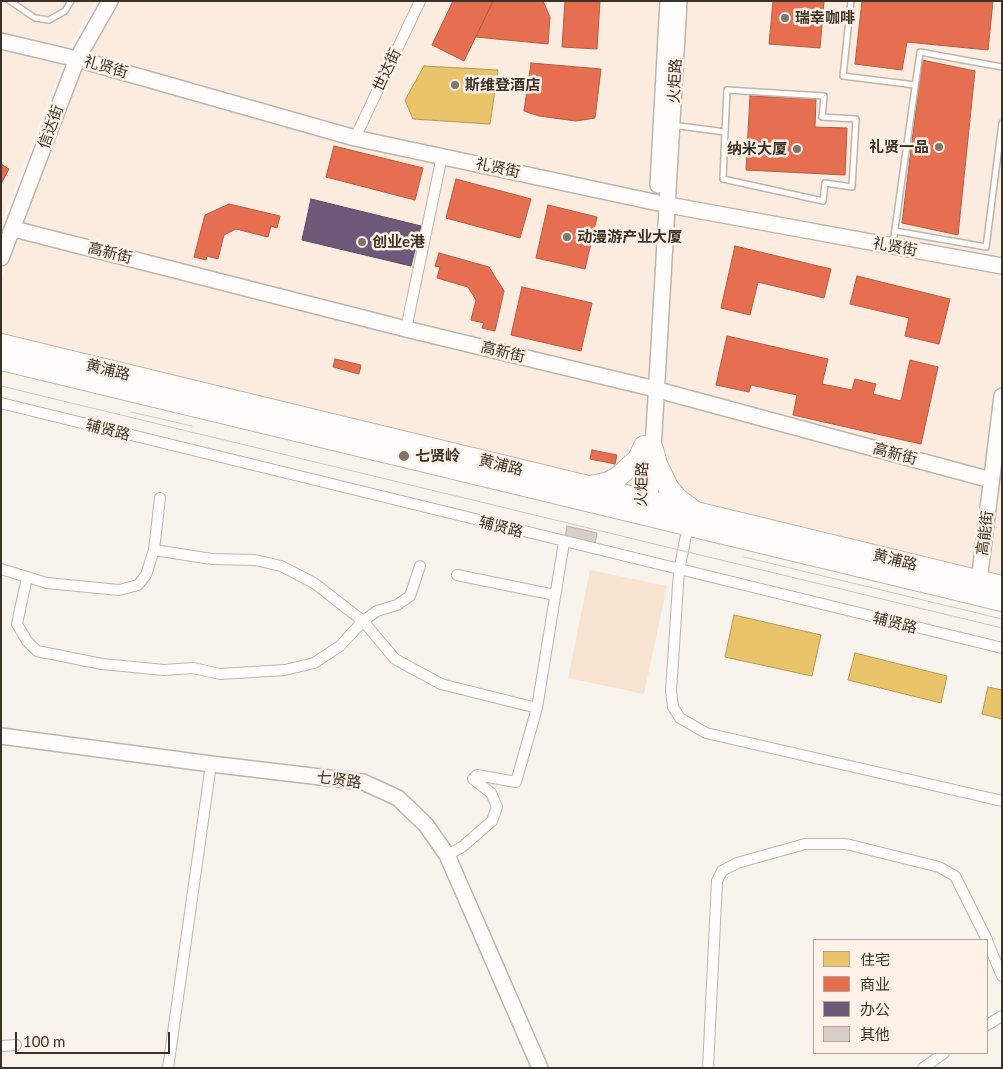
<!DOCTYPE html>
<html>
<head>
<meta charset="utf-8">
<style>
  body { margin:0 }
  #map { position:relative; width:1003px; height:1069px; overflow:hidden; background:#f9f3ed; font-family:Lato,"Noto Sans SC",sans-serif }
  canvas { display:block }
  .frame { position:absolute; inset:0; border:2px solid #3c3127; pointer-events:none }
  .legend { position:absolute; left:813px; top:939px; width:175px; height:115px; box-sizing:border-box; background:#fef2e8; border:1px solid #b0a59b; margin:0; padding:6px 9px; list-style:none; font-size:15px; color:#3c3127 }
  .legend li { display:flex; align-items:center; gap:10px; height:25px }
  .legend b { width:25px; border:1px solid #b0a59b }
  .scale { position:absolute; left:15px; top:1032px; width:155px; height:22px; box-sizing:border-box; border:2px solid #3c3127; border-top:0; padding-left:6px; font-size:15px; line-height:18px; white-space:nowrap; color:#3c3127; -webkit-text-stroke:4px #fef2e8; paint-order:stroke }
</style>
</head>
<body>
<div id="map">
<canvas width="1003" height="1069"></canvas>
<div class="frame"></div>
<ul class="legend">
<li><b style="height:14px;background:#e9c46a"></b>住宅</li>
<li><b style="height:14px;background:#e76f51"></b>商业</li>
<li><b style="height:14px;background:#6d597a"></b>办公</li>
<li><b style="height:14px;background:#d7cfc7"></b>其他</li>
</ul>
<div class="scale">100 m</div>
</div>
<script>
const ctx = document.querySelector('canvas').getContext('2d');
ctx.lineJoin = 'round';
function paint(path, color) {
  ctx.fillStyle = color;
  ctx.fill(path, 'evenodd');
}
function toPath(rows) {
  const path = new Path2D();
  for (const r of rows) {
    path.moveTo(r[0], r[1]);
    for (let i = 2; i < r.length; i += 2) path.lineTo(r[i], r[i + 1]);
  }
  return path;
}
function trace(path, color, width, dash) {
  ctx.strokeStyle = color;
  ctx.lineWidth = width;
  ctx.lineCap = dash ? 'butt' : 'round';
  ctx.setLineDash(dash || []);
  ctx.stroke(path);
}
function label(font, color, halo, rows, align = 'center') {
  ctx.font = font + ' Lato,"Noto Sans SC",sans-serif';
  ctx.lineWidth = 5;
  ctx.setLineDash([]);
  ctx.textBaseline = 'middle';
  ctx.strokeStyle = halo;
  ctx.fillStyle = color;
  for (const [text, x, y, turn = 0] of rows) {
    ctx.save();
    ctx.translate(x, y);
    ctx.rotate((+turn || 0) * Math.PI / 180);
    ctx.textAlign = isNaN(turn) ? turn : align;
    if (halo) ctx.strokeText(text, 0, 0);
    ctx.fillText(text, 0, 0);
    ctx.restore();
  }
}
paint(toPath([
  [1,1,95,1,68,49,1,223],
  [118,1,1002,1,1002,578,617,486,1,332,1,281,81,68]
]), '#fbecdf');
paint(toPath([
  [590,570,667,586,644,694,568,678]
]), '#f9e4d2');
const homes = toPath([
  [424,66,498,70,490,124,413,119,405,100,424,66],
  [734,615,821,635,812,676,725,657,734,615],
  [855,653,947,676,941,703,848,680,855,653],
  [988,687,1002,690,1002,719,982,714,988,687]
]);
paint(homes, '#e9c46a');
trace(homes, '#b59856', 1);
const shops = toPath([
  [453,1,493,1,464,61,432,45,453,1],
  [493,1,543,1,550,17,548,44,476,37,493,1],
  [565,1,600,1,597,49,562,47,565,1],
  [773,1,824,1,820,48,769,44,773,1],
  [862,1,993,1,988,50,907,42,902,70,855,64,862,1],
  [922,60,975,71,958,235,902,223,922,60],
  [531,63,601,69,595,118,576,121,539,116,524,111,531,63],
  [750,96,816,99,815,127,847,128,845,175,746,170,750,96],
  [334,146,423,168,415,200,326,177,334,146],
  [1,164,9,169,1,184,1,164],
  [456,179,531,199,520,238,446,218,456,179],
  [229,204,280,216,277,228,271,226,268,237,236,229,224,235,218,259,207,256,206,260,194,257,205,215,229,204],
  [548,205,597,217,585,269,536,258,548,205],
  [735,246,831,269,824,298,758,282,750,315,721,308,735,246],
  [439,253,489,267,504,291,495,331,482,328,484,323,471,320,476,300,468,287,437,278,440,267,435,266,439,253],
  [857,276,950,299,939,344,905,336,909,318,850,304,857,276],
  [522,287,592,303,581,351,511,335,522,287],
  [727,336,828,359,822,384,852,390,855,379,876,384,873,394,901,401,910,360,938,367,921,444,793,415,797,395,751,385,749,392,716,385,727,336],
  [335,359,361,365,359,374,333,367,335,359],
  [592,450,617,455,615,464,590,459,592,450]
]);
paint(shops, '#e76f51');
trace(shops, '#b45c44', 1);
const offices = toPath([
  [311,199,421,226,411,266,302,240,311,199]
]);
paint(offices, '#6d597a');
trace(offices, '#5e4d61', 1);
const building = toPath([
  [567,526,597,533,595,545,565,538,567,526]
]);
paint(building, '#d7cfc7');
trace(building, '#b7afa8', 1);
const lane = toPath([
  [10,1,35,18,49,20,65,11,71,1],
  [851,1,843,76,915,85],
  [672,125,725,132,723,179,823,201,825,183,852,187,856,119,822,117,824,96,727,90,725,132],
  [895,231,986,247,1002,123],
  [893,243,920,52,1002,67]
]);
const street = toPath([
  [355,138,420,1],
  [406,329,442,156],
  [1,403,1002,648],
  [688,525,679,571,671,691,673,707,680,718,706,733,1002,801],
  [154,550,212,559,255,560,281,566,314,583,363,621,395,659,441,684,537,708],
  [1,569,47,583,119,590,138,585,146,575,154,550,160,498],
  [457,575,555,595],
  [27,577,17,624,27,641,37,651,102,664,164,670,193,668,220,674,285,670,314,663,340,646,363,621,377,611,397,605,410,596,420,566],
  [447,855,462,847,492,821,497,807,491,793,473,779,477,775,516,782,537,708,564,542],
  [987,941,1002,976],
  [987,1025,1002,1016],
  [1,1046,16,1045],
  [168,1068,211,764],
  [708,1068,717,881,722,871,737,863,805,844,846,844,939,867,955,876,987,940],
  [923,1068,944,1053]
]);
const secondary = toPath([
  [1,41,77,59,355,138,663,204,1002,266],
  [658,185,668,1],
  [14,229,406,329,647,387,991,480],
  [1,258,77,59,110,1],
  [644,509,650,501,679,1],
  [979,581,1002,396],
  [1,736,211,764,363,782,398,798,426,825,447,855,540,1068]
]);
const highway = toPath([
  [1,344,1002,586],
  [1,360,1002,601],
  [653,449,657,464,668,487,677,498,693,510],
  [591,486,609,482,619,476,638,459,644,446]
]);
trace(lane, '#bdb5ae', 8);
trace(street, '#bdb5ae', 12);
trace(secondary, '#bdb5ae', 18);
trace(highway, '#bdb5ae', 22);
trace(lane, '#fefdfc', 5);
trace(street, '#fefdfc', 10);
trace(secondary, '#fefdfc', 15);
trace(highway, '#fefdfc', 20);
trace(toPath([
  [1,386,1002,628],
  [131,412,192,426],
  [744,557,1002,619]
]), '#c9c7c5', 1);
for (const [x, y, r, color] of [
  [785,18,5,"#7e756c"],
  [455,85,5,"#7e756c"],
  [939,147,5,"#7e756c"],
  [797,149,5,"#7e756c"],
  [567,237,5,"#7e756c"],
  [362,242,5,"#7e756c"],
  [404,456,6,"#7e756c"]
]) {
  const dot = new Path2D();
  dot.arc(x, y, r, 0, 2 * Math.PI);
  ctx.fillStyle = color;
  ctx.fill(dot);
  trace(dot, '#fef2e8', 2);
}
label('bold 15px', '#3c3127', '#fef2e8', [
  ["瑞幸咖啡",795,18],
  ["斯维登酒店",465,85],
  ["礼贤一品",929,147,"right"],
  ["纳米大厦",787,149,"right"],
  ["动漫游产业大厦",577,237],
  ["创业e港",372,242],
  ["七贤岭",415,456]
], 'left');
label('15px', '#3c3127', '#fef2e8', [
  ["礼贤街",106,67,16],
  ["世达街",387,70,-65],
  ["火炬路",675,81,-87],
  ["信达街",51,127,-70],
  ["礼贤街",498,168,12],
  ["礼贤街",895,247,10],
  ["高新街",110,253,14],
  ["高新街",503,352,14],
  ["黄浦路",108,370,14],
  ["辅贤路",108,430,14],
  ["高新街",895,454,15],
  ["黄浦路",501,465,14],
  ["火炬路",642,484,-88],
  ["辅贤路",501,527,14],
  ["高能街",985,533,-83],
  ["黄浦路",895,560,14],
  ["辅贤路",895,623,14],
  ["七贤路",339,780,8]
]);
</script>
</body>
</html>
